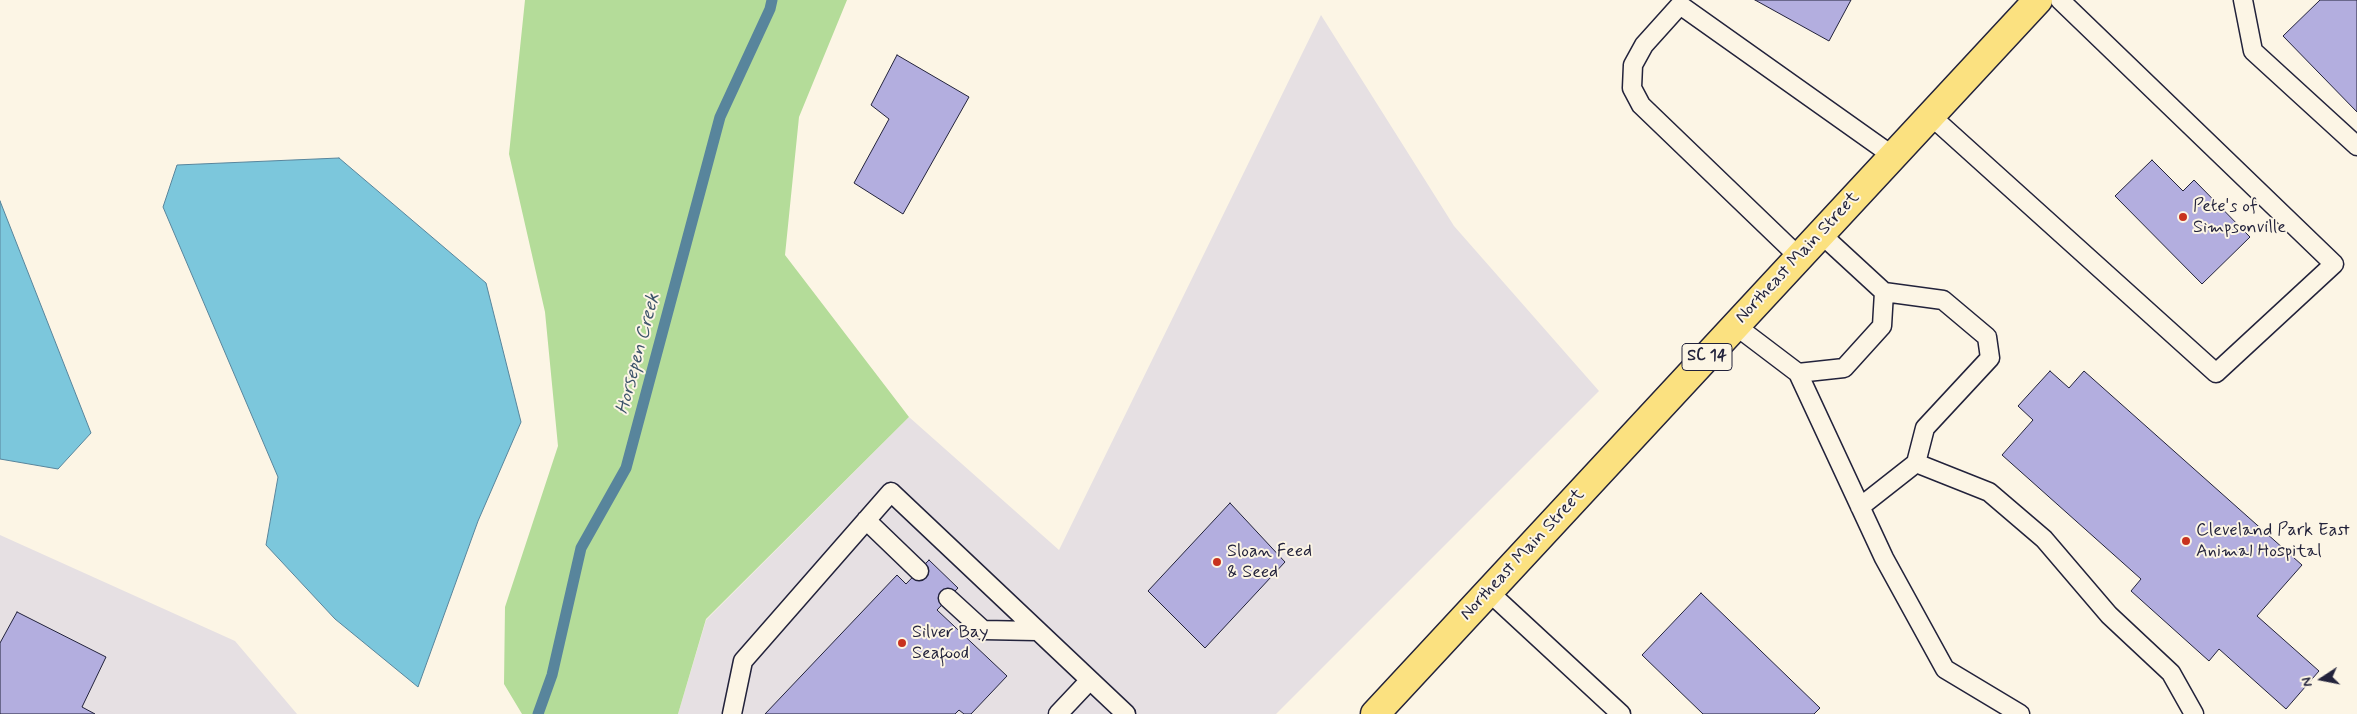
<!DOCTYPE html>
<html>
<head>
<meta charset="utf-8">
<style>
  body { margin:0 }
  #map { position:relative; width:2357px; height:714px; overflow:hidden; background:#fcf5e5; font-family:Mynerve,sans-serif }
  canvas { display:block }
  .north { position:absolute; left:2297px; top:654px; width:50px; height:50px; -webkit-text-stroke:4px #fcf5e5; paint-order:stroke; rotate:259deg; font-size:14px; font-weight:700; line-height:20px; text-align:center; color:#22223b }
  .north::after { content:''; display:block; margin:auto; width:18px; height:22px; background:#22223b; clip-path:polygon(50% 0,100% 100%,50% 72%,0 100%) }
</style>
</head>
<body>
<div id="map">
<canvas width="2357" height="714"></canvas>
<div class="north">N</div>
</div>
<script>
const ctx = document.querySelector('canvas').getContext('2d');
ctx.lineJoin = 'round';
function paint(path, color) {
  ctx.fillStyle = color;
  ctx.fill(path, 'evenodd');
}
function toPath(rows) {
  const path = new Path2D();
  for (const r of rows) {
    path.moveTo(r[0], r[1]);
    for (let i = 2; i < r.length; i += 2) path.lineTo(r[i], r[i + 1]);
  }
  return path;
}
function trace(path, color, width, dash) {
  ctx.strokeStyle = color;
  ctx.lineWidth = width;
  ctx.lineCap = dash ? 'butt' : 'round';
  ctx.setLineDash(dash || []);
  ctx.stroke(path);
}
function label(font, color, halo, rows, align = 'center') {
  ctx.font = font + ' Mynerve,sans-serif';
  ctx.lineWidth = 4;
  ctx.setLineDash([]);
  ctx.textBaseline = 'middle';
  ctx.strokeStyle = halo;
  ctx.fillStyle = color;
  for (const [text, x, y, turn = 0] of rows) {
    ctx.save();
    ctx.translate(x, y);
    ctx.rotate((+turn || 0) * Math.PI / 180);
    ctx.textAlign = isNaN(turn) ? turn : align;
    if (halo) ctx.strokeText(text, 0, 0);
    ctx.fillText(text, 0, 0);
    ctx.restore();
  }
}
paint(toPath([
  [1321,15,1454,226,1599,391,1276,714,678,714,706,620,909,417,1059,550],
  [0,535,235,641,297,714,0,714]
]), '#e6e0e3');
paint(toPath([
  [525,0,847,0,799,117,785,255,909,417,706,619,678,714,522,714,504,684,505,607,558,446,545,312,509,154]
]), '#b4dc99');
const water = toPath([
  [339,158,486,283,521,422,478,521,418,687,335,619,266,545,278,477,163,207,177,165,339,158],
  [0,201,91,433,58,469,0,459,0,201]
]);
paint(water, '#7cc7dc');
trace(water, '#58859c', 1);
trace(toPath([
  [538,714,552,675,581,548,626,468,720,117,770,9,772,0]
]), '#58859c', 11);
const building = toPath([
  [1755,0,1851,0,1829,41,1755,0],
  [2320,0,2357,0,2357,112,2283,36,2320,0],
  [897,55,969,97,903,214,854,183,889,119,871,105,897,55],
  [2152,160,2183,191,2194,180,2250,237,2202,284,2115,196,2152,160],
  [2050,371,2069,388,2084,371,2302,565,2257,616,2319,671,2286,709,2219,649,2209,661,2131,591,2141,579,2002,455,2033,420,2018,406,2050,371],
  [1230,503,1285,562,1205,648,1148,591,1230,503],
  [929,560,958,588,937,610,1007,676,971,714,964,714,959,710,955,714,765,714,897,575,906,584,929,560],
  [1701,593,1820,708,1814,714,1703,714,1642,655,1701,593],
  [17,612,106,657,82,707,95,714,0,714,0,643,17,612]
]);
paint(building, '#b3aedf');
trace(building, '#22223b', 1);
const service = toPath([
  [2243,0,2253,51,2357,146],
  [1931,116,2216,373,2334,264,2060,0],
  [1799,257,1641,105,1632,88,1633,65,1644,45,1680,5,1893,156],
  [1736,326,1798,373,1844,368,1882,326,1884,292,1821,234],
  [1798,373,1884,558,1945,669,2020,714],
  [1916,463,1989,492,2044,539,2109,615,2171,673,2194,714],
  [1860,507,1916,463,1925,428,1990,358,1987,337,1943,300,1884,292],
  [866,520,919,571],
  [1489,592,1621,714],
  [948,598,983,630,1037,631],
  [732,714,743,661,891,492,1090,680],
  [1058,714,1090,680,1126,714]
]);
const primary = toPath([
  [1375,714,2038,0]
]);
trace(service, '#22223b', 21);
trace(primary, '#22223b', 31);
trace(service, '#fcf5e5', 18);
trace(primary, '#fbe180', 28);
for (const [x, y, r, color] of [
  [2183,217,5,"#c8321e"],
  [2186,541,5,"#c8321e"],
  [1217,562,5,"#c8321e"],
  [902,643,5,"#c8321e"]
]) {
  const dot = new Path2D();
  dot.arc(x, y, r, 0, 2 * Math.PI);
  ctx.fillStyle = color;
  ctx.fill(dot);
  trace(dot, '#fcf5e5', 2);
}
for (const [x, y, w] of [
  [1707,357,50]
]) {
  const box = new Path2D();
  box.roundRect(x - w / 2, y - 13.5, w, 27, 4);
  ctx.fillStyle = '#fcf5e5';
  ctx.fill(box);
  trace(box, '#22223b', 1);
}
label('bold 16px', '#22223b', null, [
  ["SC 14",1707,357]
]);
label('18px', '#22223b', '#fcf5e5', [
  ["Pete's of",2193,207],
  ["Simpsonville",2193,228],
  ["Cleveland Park East",2196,531],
  ["Animal Hospital",2196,552],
  ["Sloan Feed",1227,552],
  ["& Seed",1227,573],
  ["Silver Bay",912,633],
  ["Seafood",912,654]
], 'left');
label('18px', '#22223b', '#fcf5e5', [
  ["Northeast Main Street",1798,258,-47],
  ["Northeast Main Street",1523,555,-47]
]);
label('italic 19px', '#3d546b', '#fcf5e5', [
  ["Horsepen Creek",639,354,-75]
]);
</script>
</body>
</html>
